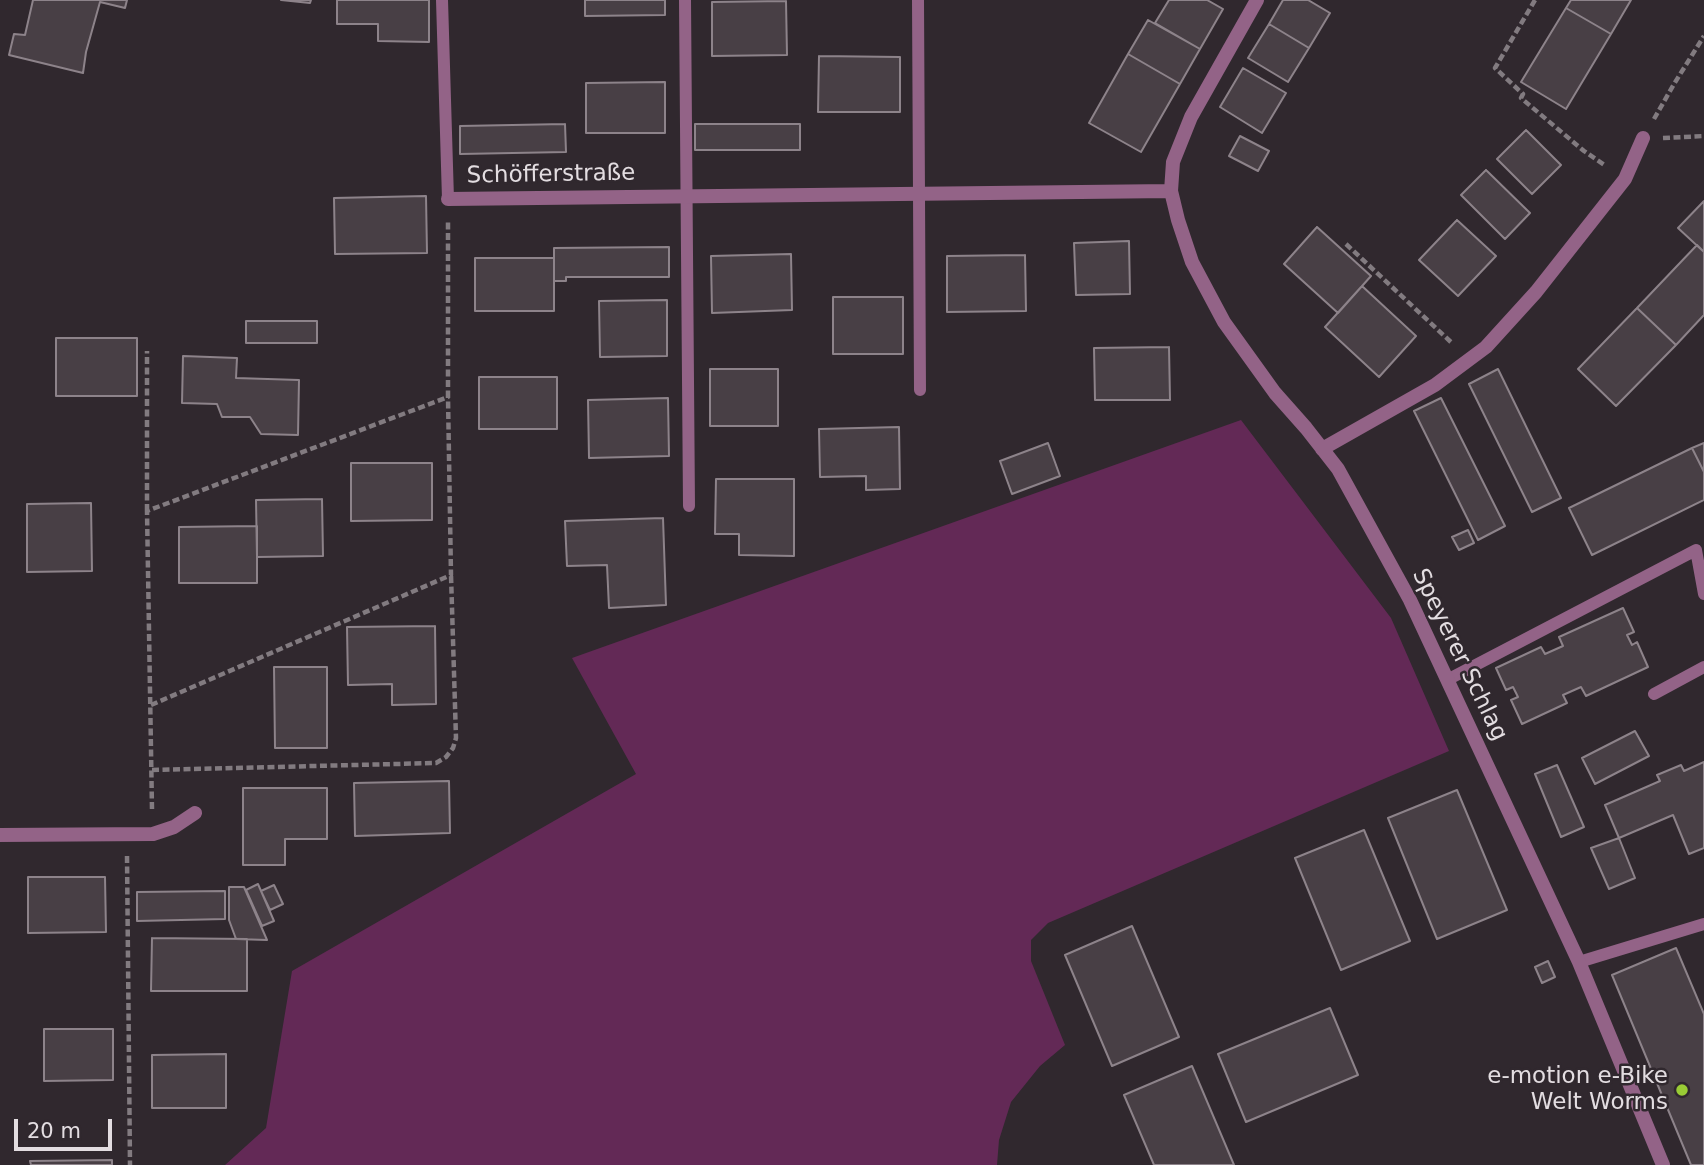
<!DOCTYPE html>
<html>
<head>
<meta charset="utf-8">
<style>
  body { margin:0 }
  #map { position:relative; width:1704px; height:1165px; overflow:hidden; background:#30282e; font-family:"DejaVu Sans",sans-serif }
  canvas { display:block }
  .scale { position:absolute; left:14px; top:1119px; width:98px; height:32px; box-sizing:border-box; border:4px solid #e3dde1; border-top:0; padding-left:9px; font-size:21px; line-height:24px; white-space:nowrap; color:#e3dde1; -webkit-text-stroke:5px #30282e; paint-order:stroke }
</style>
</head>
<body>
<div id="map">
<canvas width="1704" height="1165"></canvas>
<div class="scale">20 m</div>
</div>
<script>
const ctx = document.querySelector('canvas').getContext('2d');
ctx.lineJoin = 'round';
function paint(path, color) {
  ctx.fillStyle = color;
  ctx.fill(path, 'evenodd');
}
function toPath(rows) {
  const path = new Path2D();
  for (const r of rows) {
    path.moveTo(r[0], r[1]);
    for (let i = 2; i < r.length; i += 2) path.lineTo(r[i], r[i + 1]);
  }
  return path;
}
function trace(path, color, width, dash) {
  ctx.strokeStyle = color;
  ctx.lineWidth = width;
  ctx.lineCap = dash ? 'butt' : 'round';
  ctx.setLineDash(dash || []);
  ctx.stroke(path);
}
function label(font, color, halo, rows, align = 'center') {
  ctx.font = font + ' "DejaVu Sans",sans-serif';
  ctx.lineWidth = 5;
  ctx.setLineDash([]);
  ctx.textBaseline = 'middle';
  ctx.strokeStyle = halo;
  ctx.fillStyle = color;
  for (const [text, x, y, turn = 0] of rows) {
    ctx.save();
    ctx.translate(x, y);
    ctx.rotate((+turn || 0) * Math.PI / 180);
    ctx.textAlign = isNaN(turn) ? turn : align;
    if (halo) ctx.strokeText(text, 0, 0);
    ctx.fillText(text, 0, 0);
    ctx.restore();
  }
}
paint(toPath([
  [1241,420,1391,618,1449,751,1048,923,1031,940,1031,961,1065,1045,1040,1066,1011,1102,999,1140,997,1165,225,1165,266,1128,292,971,636,774,572,658]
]), '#632956');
const building = toPath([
  [33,0,127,0,125,8,100,2,86,52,83,73,9,55,14,34,25,35,33,0],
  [281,0,311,0,310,3,281,0],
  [337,0,429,0,429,42,378,41,378,24,337,24,337,0],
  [585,0,665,0,665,15,585,16,585,0],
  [1169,0,1207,0,1223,9,1200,49,1155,23,1169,0],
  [1283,0,1308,0,1330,13,1309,48,1269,24,1283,0],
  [1571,0,1631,0,1611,34,1566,8,1571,0],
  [786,1,787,55,712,56,712,2,786,1],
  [1566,8,1611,34,1566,109,1521,82,1566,8],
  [1148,20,1200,49,1180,84,1128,54,1148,20],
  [1269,24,1309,48,1288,82,1248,58,1269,24],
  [1128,54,1180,84,1141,152,1089,123,1128,54],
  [819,56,900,57,900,112,818,112,819,56],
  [1243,68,1286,93,1262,133,1220,107,1243,68],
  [665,82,665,133,586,133,586,83,665,82],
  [565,124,566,152,460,154,460,126,565,124],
  [695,124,800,124,800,150,695,150,695,124],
  [1526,130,1561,165,1532,194,1497,159,1526,130],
  [1240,136,1269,151,1258,171,1229,156,1240,136],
  [1486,170,1530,213,1505,239,1461,195,1486,170],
  [426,196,427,253,335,254,334,198,426,196],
  [1704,201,1704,252,1678,228,1704,201],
  [1457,220,1496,256,1458,296,1419,260,1457,220],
  [1317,227,1371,276,1338,313,1284,264,1317,227],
  [1129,241,1130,294,1076,295,1074,243,1129,241],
  [1697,245,1704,252,1704,315,1676,345,1637,308,1697,245],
  [669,247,669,277,566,277,566,281,554,281,554,248,669,247],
  [791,254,792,310,712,313,711,256,791,254],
  [1025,255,1026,311,947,312,947,256,1025,255],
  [475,258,554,258,554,311,475,311,475,258],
  [1362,286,1416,336,1379,377,1325,327,1362,286],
  [833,297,903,297,903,354,833,354,833,297],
  [667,300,667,356,600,357,599,301,667,300],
  [1637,308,1676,345,1616,406,1578,369,1637,308],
  [246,321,317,321,317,343,246,343,246,321],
  [56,338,137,338,137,396,56,396,56,338],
  [1169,347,1170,400,1095,400,1094,348,1169,347],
  [183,356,237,358,236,378,299,380,298,435,261,434,250,417,222,417,217,404,182,403,183,356],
  [710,369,778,369,778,426,710,426,710,369],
  [1498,369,1561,498,1532,512,1469,384,1498,369],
  [479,377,557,377,557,429,479,429,479,377],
  [668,398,669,456,589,458,588,400,668,398],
  [1441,398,1505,526,1478,540,1414,411,1441,398],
  [899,427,900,489,866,490,866,476,820,477,819,429,899,427],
  [1048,443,1060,476,1012,494,1000,461,1048,443],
  [1704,443,1704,472,1692,448,1704,443],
  [1692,448,1704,472,1704,500,1592,555,1569,508,1692,448],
  [351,463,432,463,432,520,351,521,351,463],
  [716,479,794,479,794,556,739,555,739,534,715,534,716,479],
  [322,499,323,556,257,557,256,500,322,499],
  [91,503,92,571,27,572,27,504,91,503],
  [663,518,666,605,609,608,607,565,567,566,565,521,663,518],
  [257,526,257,583,179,583,179,527,257,526],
  [1468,530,1474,543,1459,550,1452,537,1468,530],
  [1623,608,1634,632,1627,635,1632,645,1637,642,1648,667,1586,696,1581,687,1563,695,1567,703,1522,724,1511,700,1518,697,1513,687,1506,690,1496,668,1541,647,1545,654,1563,646,1559,637,1623,608],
  [435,626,436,704,392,705,392,684,348,685,347,627,435,626],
  [274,667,327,667,327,748,275,748,274,667],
  [1635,731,1649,756,1595,784,1582,758,1635,731],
  [1704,762,1704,848,1689,854,1673,815,1619,838,1605,805,1660,781,1657,775,1681,765,1684,771,1704,762],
  [1557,765,1584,827,1561,837,1535,774,1557,765],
  [449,781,450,833,355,836,354,783,449,781],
  [243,788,327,788,327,839,285,839,285,865,243,865,243,788],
  [1457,790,1507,910,1437,939,1388,818,1457,790],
  [1364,830,1410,941,1341,970,1295,858,1364,830],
  [1619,838,1635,878,1609,889,1591,848,1619,838],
  [28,877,105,877,106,932,28,933,28,877],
  [258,884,274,921,262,926,246,890,258,884],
  [274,885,283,904,270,910,261,891,274,885],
  [229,887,244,887,267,940,236,939,229,920,229,887],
  [225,891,225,919,137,921,137,892,225,891],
  [1132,926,1179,1037,1112,1066,1065,955,1132,926],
  [152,938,247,939,247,991,151,991,152,938],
  [1676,948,1704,1014,1704,1165,1691,1165,1612,975,1676,948],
  [1548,961,1555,977,1542,983,1535,967,1548,961],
  [1330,1008,1358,1075,1246,1122,1218,1054,1330,1008],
  [44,1029,113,1029,113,1080,44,1081,44,1029],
  [226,1054,226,1108,152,1108,152,1055,226,1054],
  [1192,1066,1234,1165,1154,1165,1124,1095,1192,1066],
  [112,1160,112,1165,31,1165,30,1161,112,1160]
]);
paint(building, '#483f45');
trace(building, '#8d838a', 2);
trace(toPath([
  [1535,0,1495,68,1523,94,1521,98,1584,151,1606,166],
  [1654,119,1674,84,1704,36],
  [1663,138,1704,136],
  [1346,244,1453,344],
  [147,511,147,351],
  [151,705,451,575,448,397],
  [152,770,436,763,446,757,453,748,456,738,451,575],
  [152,809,147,511,448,397,448,221],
  [127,856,130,1165]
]), '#827b80', 4.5, [7, 3.5]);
trace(toPath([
  [442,0,448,199],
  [685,0,689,506],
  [918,0,920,390],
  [1447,680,1696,550,1704,594],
  [1654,694,1704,667],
  [1579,962,1704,924]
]), '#936387', 12);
trace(toPath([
  [1257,0,1191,117,1173,162,1171,191,1178,220,1192,262,1224,322,1275,393,1306,428,1338,469,1410,600,1579,962,1663,1165],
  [448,199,1171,191],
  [1322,449,1435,385,1486,347,1536,292,1625,179,1643,138],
  [0,835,153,834,174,827,195,813]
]), '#936387', 14);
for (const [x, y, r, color] of [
  [1682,1090,7,"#99cb35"]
]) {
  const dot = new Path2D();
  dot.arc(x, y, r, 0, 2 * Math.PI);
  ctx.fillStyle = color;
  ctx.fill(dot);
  trace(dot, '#30282e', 2.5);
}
label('23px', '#e3dde1', '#30282e', [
  ["Schöfferstraße",551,175,-1],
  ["Speyerer Schlag",1459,655,64]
]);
label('23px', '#e3dde1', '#30282e', [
  ["e-motion e-Bike",1668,1077],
  ["Welt Worms",1668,1103]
], 'right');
</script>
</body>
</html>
